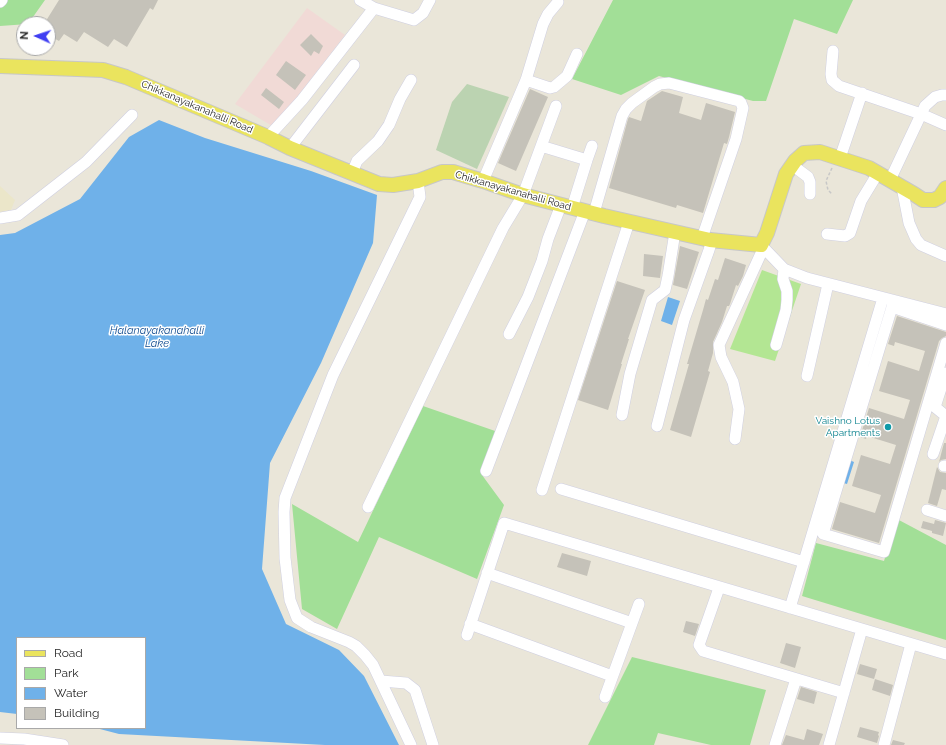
<!DOCTYPE html>
<html>
<head>
<meta charset="utf-8">
<style>
  body { margin:0 }
  #map { position:relative; width:946px; height:745px; overflow:hidden; background:#eae6d9; font-family:Raleway,sans-serif }
  canvas { display:block }
  .legend { position:absolute; left:16px; top:637px; width:130px; height:92px; box-sizing:border-box; background:#fff; border:1px solid #a9a9a9; margin:0; padding:5px 7px; list-style:none; font-size:12px; color:#272727 }
  .legend li { display:flex; align-items:center; gap:8px; height:20px }
  .legend b { width:20px; border:1px solid #a9a9a9 }
  .north { position:absolute; left:16px; top:16px; width:40px; height:40px; box-sizing:border-box; background:#fff; border:1px solid #a9a9a9; border-radius:50%; rotate:273deg; font-size:11px; font-weight:700; line-height:16px; text-align:center; color:#272727 }
  .north::after { content:''; display:block; margin:auto; width:14px; height:18px; background:#3f3ef2; clip-path:polygon(50% 0,100% 100%,50% 72%,0 100%) }
</style>
</head>
<body>
<div id="map">
<canvas width="946" height="745"></canvas>
<ul class="legend">
<li><b style="height:5px;background:#eae45e"></b>Road</li>
<li><b style="height:11px;background:#a2df97"></b>Park</li>
<li><b style="height:11px;background:#6fb1e9"></b>Water</li>
<li><b style="height:11px;background:#c5c2b9"></b>Building</li>
</ul>
<div class="north">N</div>
</div>
<script>
const ctx = document.querySelector('canvas').getContext('2d');
ctx.lineJoin = 'round';
function paint(path, color) {
  ctx.fillStyle = color;
  ctx.fill(path, 'evenodd');
}
function toPath(rows) {
  const path = new Path2D();
  for (const r of rows) {
    path.moveTo(r[0], r[1]);
    for (let i = 2; i < r.length; i += 2) path.lineTo(r[i], r[i + 1]);
  }
  return path;
}
function trace(path, color, width, dash) {
  ctx.strokeStyle = color;
  ctx.lineWidth = width;
  ctx.lineCap = dash ? 'butt' : 'round';
  ctx.setLineDash(dash || []);
  ctx.stroke(path);
}
function label(font, color, halo, rows, align = 'center') {
  ctx.font = font + ' Raleway,sans-serif';
  ctx.lineWidth = 3;
  ctx.setLineDash([]);
  ctx.textBaseline = 'middle';
  ctx.strokeStyle = halo;
  ctx.fillStyle = color;
  for (const [text, x, y, turn = 0] of rows) {
    ctx.save();
    ctx.translate(x, y);
    ctx.rotate((+turn || 0) * Math.PI / 180);
    ctx.textAlign = isNaN(turn) ? turn : align;
    if (halo) ctx.strokeText(text, 0, 0);
    ctx.fillText(text, 0, 0);
    ctx.restore();
  }
}
paint(toPath([
  [0,186,15,200,11,210,0,212]
]), '#ebe6c9');
paint(toPath([
  [307,8,345,35,274,127,235,104]
]), '#f1dad6');
paint(toPath([
  [0,0,45,0,28,24,0,26],
  [613,0,853,0,837,34,794,19,766,101,753,101,659,76,621,95,572,79],
  [423,406,498,432,482,475,504,505,477,579,379,537,337,629,302,609,292,504,358,542],
  [897,519,946,545,946,640,802,596,816,543,884,561],
  [632,657,766,690,750,745,711,745,658,733,654,745,588,745]
]), '#a2df97');
paint(toPath([
  [467,84,509,97,477,169,436,150,452,102]
]), '#bbd3b1');
paint(toPath([
  [762,270,801,284,775,361,730,349]
]), '#b3e693');
paint(toPath([
  [159,120,205,138,311,171,377,195,373,243,321,363,270,463,262,569,286,624,339,650,364,676,399,745,325,745,119,734,96,728,145,728,145,638,17,638,17,714,0,712,0,235,15,233,80,199,129,137],
  [668,297,680,301,672,325,661,321],
  [847,459,854,462,847,484,840,482]
]), '#6fb1e9');
paint(toPath([
  [59,0,158,0,153,10,150,8,127,47,114,39,108,47,84,32,77,42,64,34,59,41,48,35,48,24,44,24],
  [311,34,323,46,319,54,314,51,311,56,300,45],
  [286,61,306,75,295,90,276,75],
  [266,88,284,102,279,109,261,95],
  [530,89,548,97,516,171,498,163],
  [662,91,683,97,679,113,701,120,706,103,735,112,729,137,727,144,724,143,703,213,677,205,676,208,609,188,628,119,629,117,641,121,647,101],
  [680,246,699,252,687,289,673,285],
  [644,254,663,256,660,278,643,276],
  [725,258,746,265,743,276,738,286,736,285,730,304,729,306,727,306,722,322,713,342,713,353,708,371,710,372,691,437,670,430,689,364,687,364,703,310,706,299,708,300,715,279,718,280],
  [617,281,645,290,628,339,629,339,621,364,622,364,608,410,578,400],
  [897,316,946,332,946,336,942,338,939,341,879,543,832,529,840,502,875,513,881,495,852,486,861,455,890,464,896,445,867,436,866,439,860,437,869,408,904,419,910,400,879,391,888,361,919,371,925,351,895,342,894,346,888,344],
  [944,443,946,443,946,459,941,460,939,462],
  [937,467,940,472,946,473,946,490,942,489,937,506,928,503],
  [935,520,946,523,943,536,932,533,932,531,921,528,923,521,934,524],
  [562,553,591,561,587,576,557,567],
  [686,621,699,624,695,636,683,632],
  [786,643,801,647,795,668,780,663],
  [860,664,877,669,874,679,857,674],
  [875,679,893,685,890,696,872,690],
  [801,687,817,692,814,704,797,699],
  [860,727,879,732,878,735,879,736,877,743,857,737],
  [807,729,823,734,819,745,782,745,786,735,804,740],
  [893,740,905,743,904,745,891,745]
]), '#c5c2b9');
const minor = toPath([
  [0,2,2,0],
  [374,8,414,20,423,13,430,0],
  [833,51,831,74,832,80,839,86,921,114,946,125],
  [526,80,550,88,554,87,567,76,577,54],
  [268,137,302,100,374,8,360,0],
  [541,146,587,160,572,208],
  [290,148,354,65],
  [840,158,862,93],
  [587,160,592,146],
  [792,165,808,177,810,182,810,194],
  [352,173,357,161,378,141,389,125,400,99,411,80],
  [890,180,925,106,935,97,942,95,946,95],
  [483,181,526,80,543,24,548,14,558,2],
  [902,187,909,223,916,239,921,245,946,256],
  [594,213,622,116,626,109,632,103,654,87,660,84,669,83,739,101,741,103,743,108,736,139,702,238],
  [0,218,18,215,86,162,132,115],
  [827,234,845,236,850,233,861,201,878,173],
  [761,245,784,269,807,278,946,314],
  [946,325,892,307,823,534,884,552,946,343],
  [509,334,528,297,542,261,548,239,561,205],
  [776,345,786,310,787,300,787,291,783,279,784,269],
  [807,376,828,284],
  [622,415,630,374,652,300,665,290,668,276,675,232],
  [657,426,684,320,709,250,712,240],
  [735,439,739,409,733,382,721,357,719,345,763,249],
  [933,454,946,416,935,407,946,373],
  [944,466,946,466],
  [486,471,585,211],
  [561,489,804,562],
  [542,490,629,222],
  [368,507,503,228,523,195,556,106],
  [927,510,946,516],
  [487,573,632,623],
  [719,588,699,645,703,651,844,693],
  [790,608,883,298],
  [470,624,612,676],
  [467,635,504,523,946,654],
  [381,681,406,683,415,690,433,745],
  [605,697,639,604],
  [0,738,24,739,63,745],
  [411,745,373,665,365,655,356,646,349,642,311,627,297,618,290,600,285,558,284,512,285,498,333,375,420,197,418,181],
  [775,745,796,679],
  [829,745,862,629],
  [884,745,911,644]
]);
const major = toPath([
  [0,66,103,70,126,77,268,137,290,148,379,184,393,185,418,181,442,172,453,172,483,181,523,195,604,216,710,240,761,245,767,233,786,174,795,161,804,153,820,152,869,168,914,194,923,200,934,200,940,197,946,188]
]);
trace(minor, '#cfcfe0', 12);
trace(major, '#c7c7c7', 16);
trace(toPath([
  [832,168,826,181,828,190,832,194]
]), '#c7c7c7', 1.5, [3, 2]);
trace(minor, '#fff', 11);
trace(major, '#eae45e', 14);
for (const [x, y, r, color] of [
  [888,427,4,"#0f9aa8"]
]) {
  const dot = new Path2D();
  dot.arc(x, y, r, 0, 2 * Math.PI);
  ctx.fillStyle = color;
  ctx.fill(dot);
  trace(dot, '#fff', 1.5);
}
label('10px', '#272727', '#fff', [
  ["Chikkanayakanahalli Road",197,107,23],
  ["Chikkanayakanahalli Road",513,191,16]
]);
label('10px', '#0d838f', '#fff', [
  ["Vaishno Lotus",880,421],
  ["Apartments",880,433]
], 'right');
label('italic 11px', '#124d91', '#fff', [
  ["Halanayakanahalli",157,331],
  ["Lake",157,344]
]);
</script>
</body>
</html>
